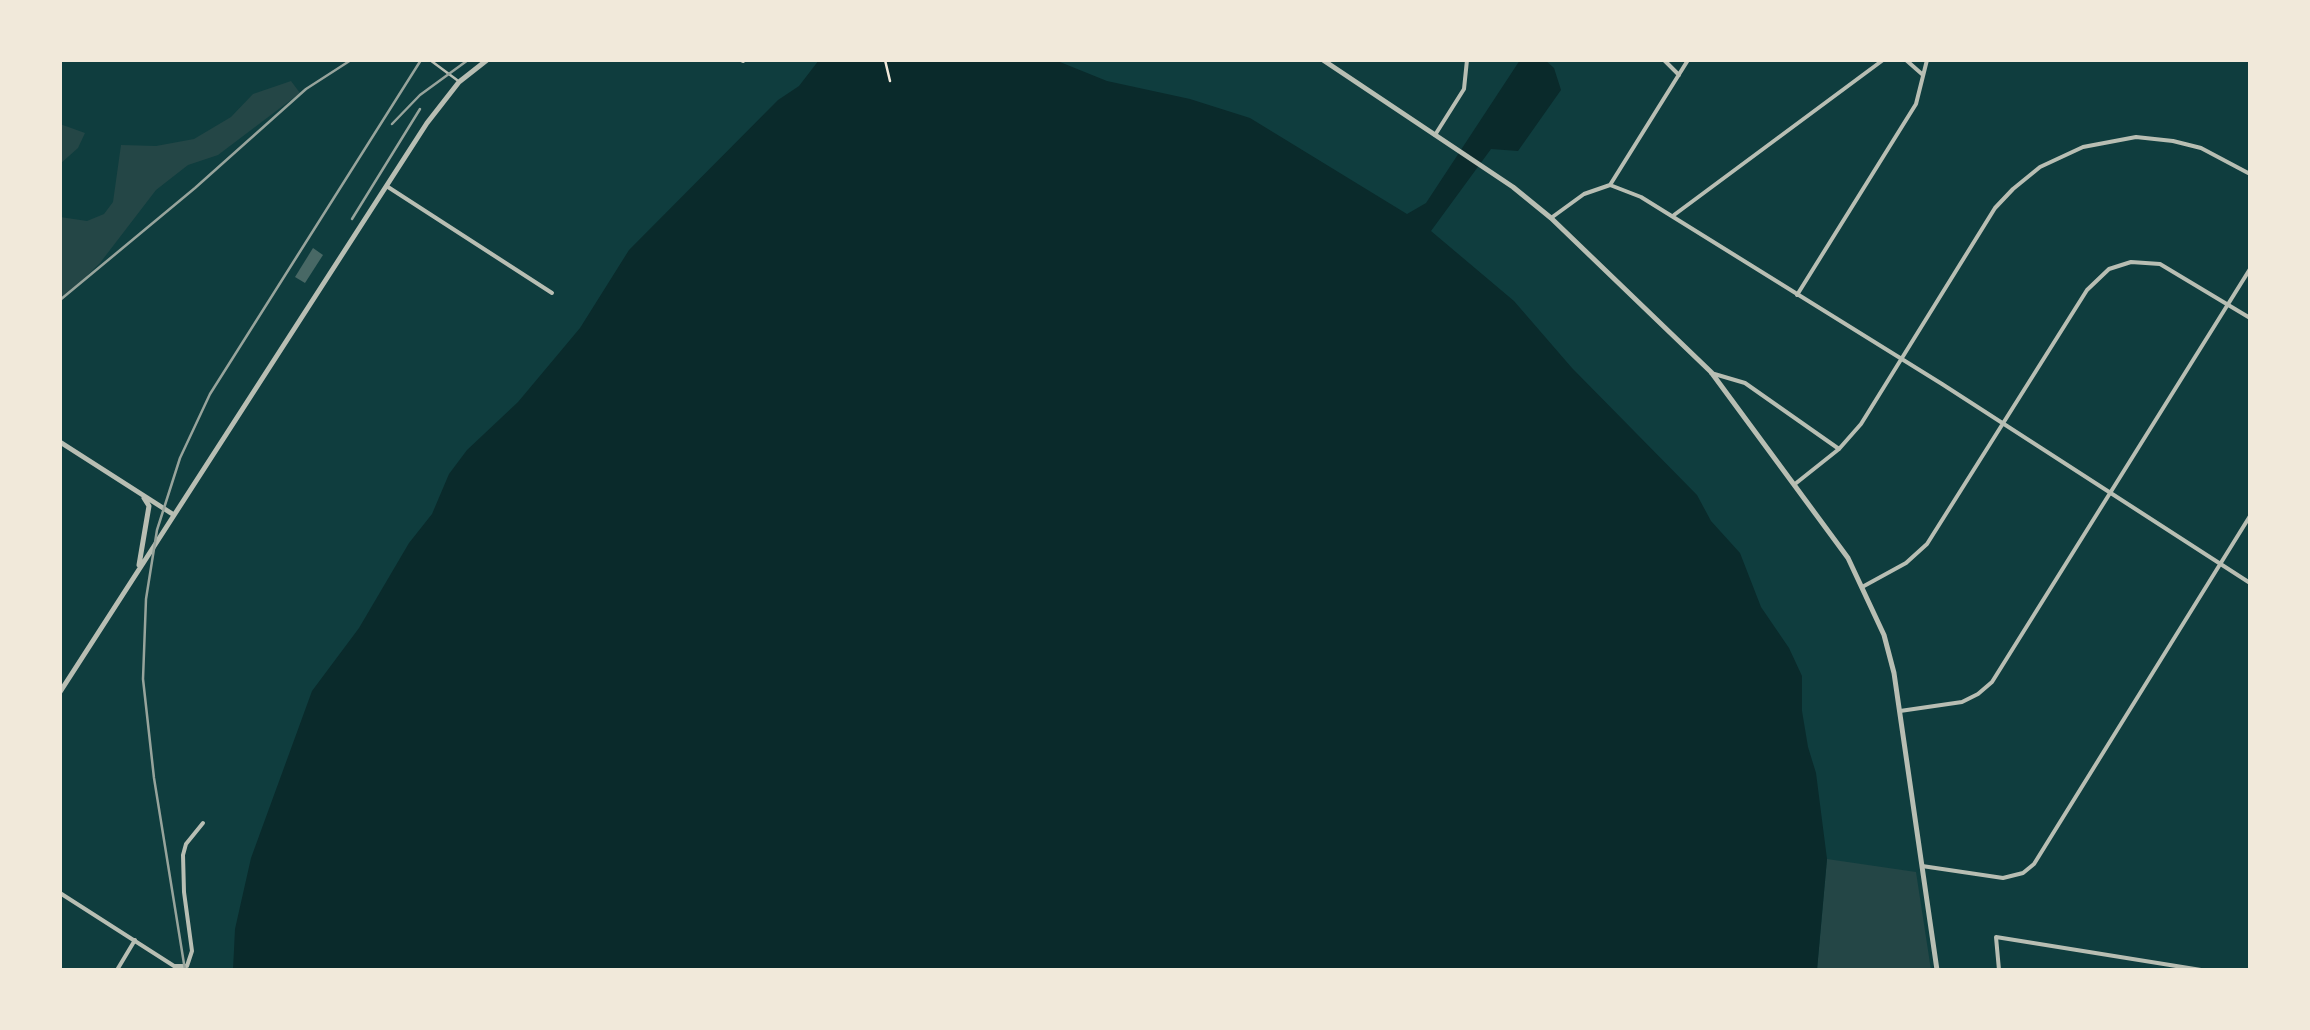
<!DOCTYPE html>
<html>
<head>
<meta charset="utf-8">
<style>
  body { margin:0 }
  #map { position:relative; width:2310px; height:1030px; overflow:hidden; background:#0f3d3e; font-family:"Work Sans",sans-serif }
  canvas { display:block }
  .frame { position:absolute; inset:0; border:62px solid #f1e9da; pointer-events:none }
</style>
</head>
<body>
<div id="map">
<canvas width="2310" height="1030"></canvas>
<div class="frame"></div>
</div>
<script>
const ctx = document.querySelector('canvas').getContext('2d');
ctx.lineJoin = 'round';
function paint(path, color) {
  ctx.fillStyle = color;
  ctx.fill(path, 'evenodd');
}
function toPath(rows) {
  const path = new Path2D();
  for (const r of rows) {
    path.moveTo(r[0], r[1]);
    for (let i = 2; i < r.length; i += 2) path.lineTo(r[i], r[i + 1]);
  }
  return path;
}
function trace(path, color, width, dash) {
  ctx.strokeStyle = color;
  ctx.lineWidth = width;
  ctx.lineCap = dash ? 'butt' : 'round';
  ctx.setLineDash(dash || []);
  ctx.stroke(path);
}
paint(toPath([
  [291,81,300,93,218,155,188,165,156,190,100,263,60,302,60,217,87,221,104,214,113,202,121,145,156,146,194,139,231,117,253,94],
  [60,124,85,133,78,148,60,164],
  [1827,859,1916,872,1931,970,1817,970]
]), '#244646');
paint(toPath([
  [819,60,1055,60,1107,81,1190,99,1250,118,1407,214,1426,203,1520,60,1545,60,1554,68,1561,90,1518,151,1491,149,1431,231,1514,301,1572,368,1697,495,1711,521,1740,553,1761,607,1789,648,1802,676,1802,711,1808,747,1816,773,1827,859,1817,970,233,970,235,929,251,858,312,691,359,628,409,543,432,514,449,474,467,450,518,402,580,328,629,250,778,100,799,86]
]), '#0a2a2b');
paint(toPath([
  [313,248,323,255,305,283,295,277]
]), '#486865');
trace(toPath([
  [885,60,890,81]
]), '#f1e9da', 2.5);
trace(toPath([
  [430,60,457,80]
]), '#b8beb3', 2.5);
trace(toPath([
  [741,60,743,61],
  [1664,60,1679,75],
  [1906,60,1923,75],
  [1435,135,1464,89,1467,60],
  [1610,185,1641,197,1942,384,2250,583],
  [388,187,552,293],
  [1674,215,1883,60],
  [1551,218,1584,194,1610,185,1688,60],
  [1797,295,1916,104,1927,60],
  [1711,373,1745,383,1839,449],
  [1795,484,1839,449,1861,424,1995,208,2013,189,2040,167,2083,147,2136,137,2173,141,2201,148,2250,174],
  [1864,586,1906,563,1927,544,2087,290,2109,269,2131,262,2160,264,2250,318],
  [1900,711,1962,702,1978,694,1992,682,2250,269],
  [1922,866,2003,878,2023,873,2034,864,2250,516],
  [60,893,174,966,187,966,192,951,184,892,183,855,186,844,203,823],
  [117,970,135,940],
  [1999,970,1996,937,2201,970]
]), '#b8beb3', 4);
trace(toPath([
  [1323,60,1513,187,1551,218,1711,372,1848,558,1884,635,1894,673,1937,970],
  [60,442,174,515],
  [139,565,149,506,144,498],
  [60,692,427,123,459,82,487,60]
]), '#b8beb3', 5);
trace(toPath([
  [392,124,420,95,468,60],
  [352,219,420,109],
  [60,300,195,188,306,89,351,60],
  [185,970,154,778,143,679,146,599,157,530,180,458,210,394,421,60]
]), '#97a49c', 2.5);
</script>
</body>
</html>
